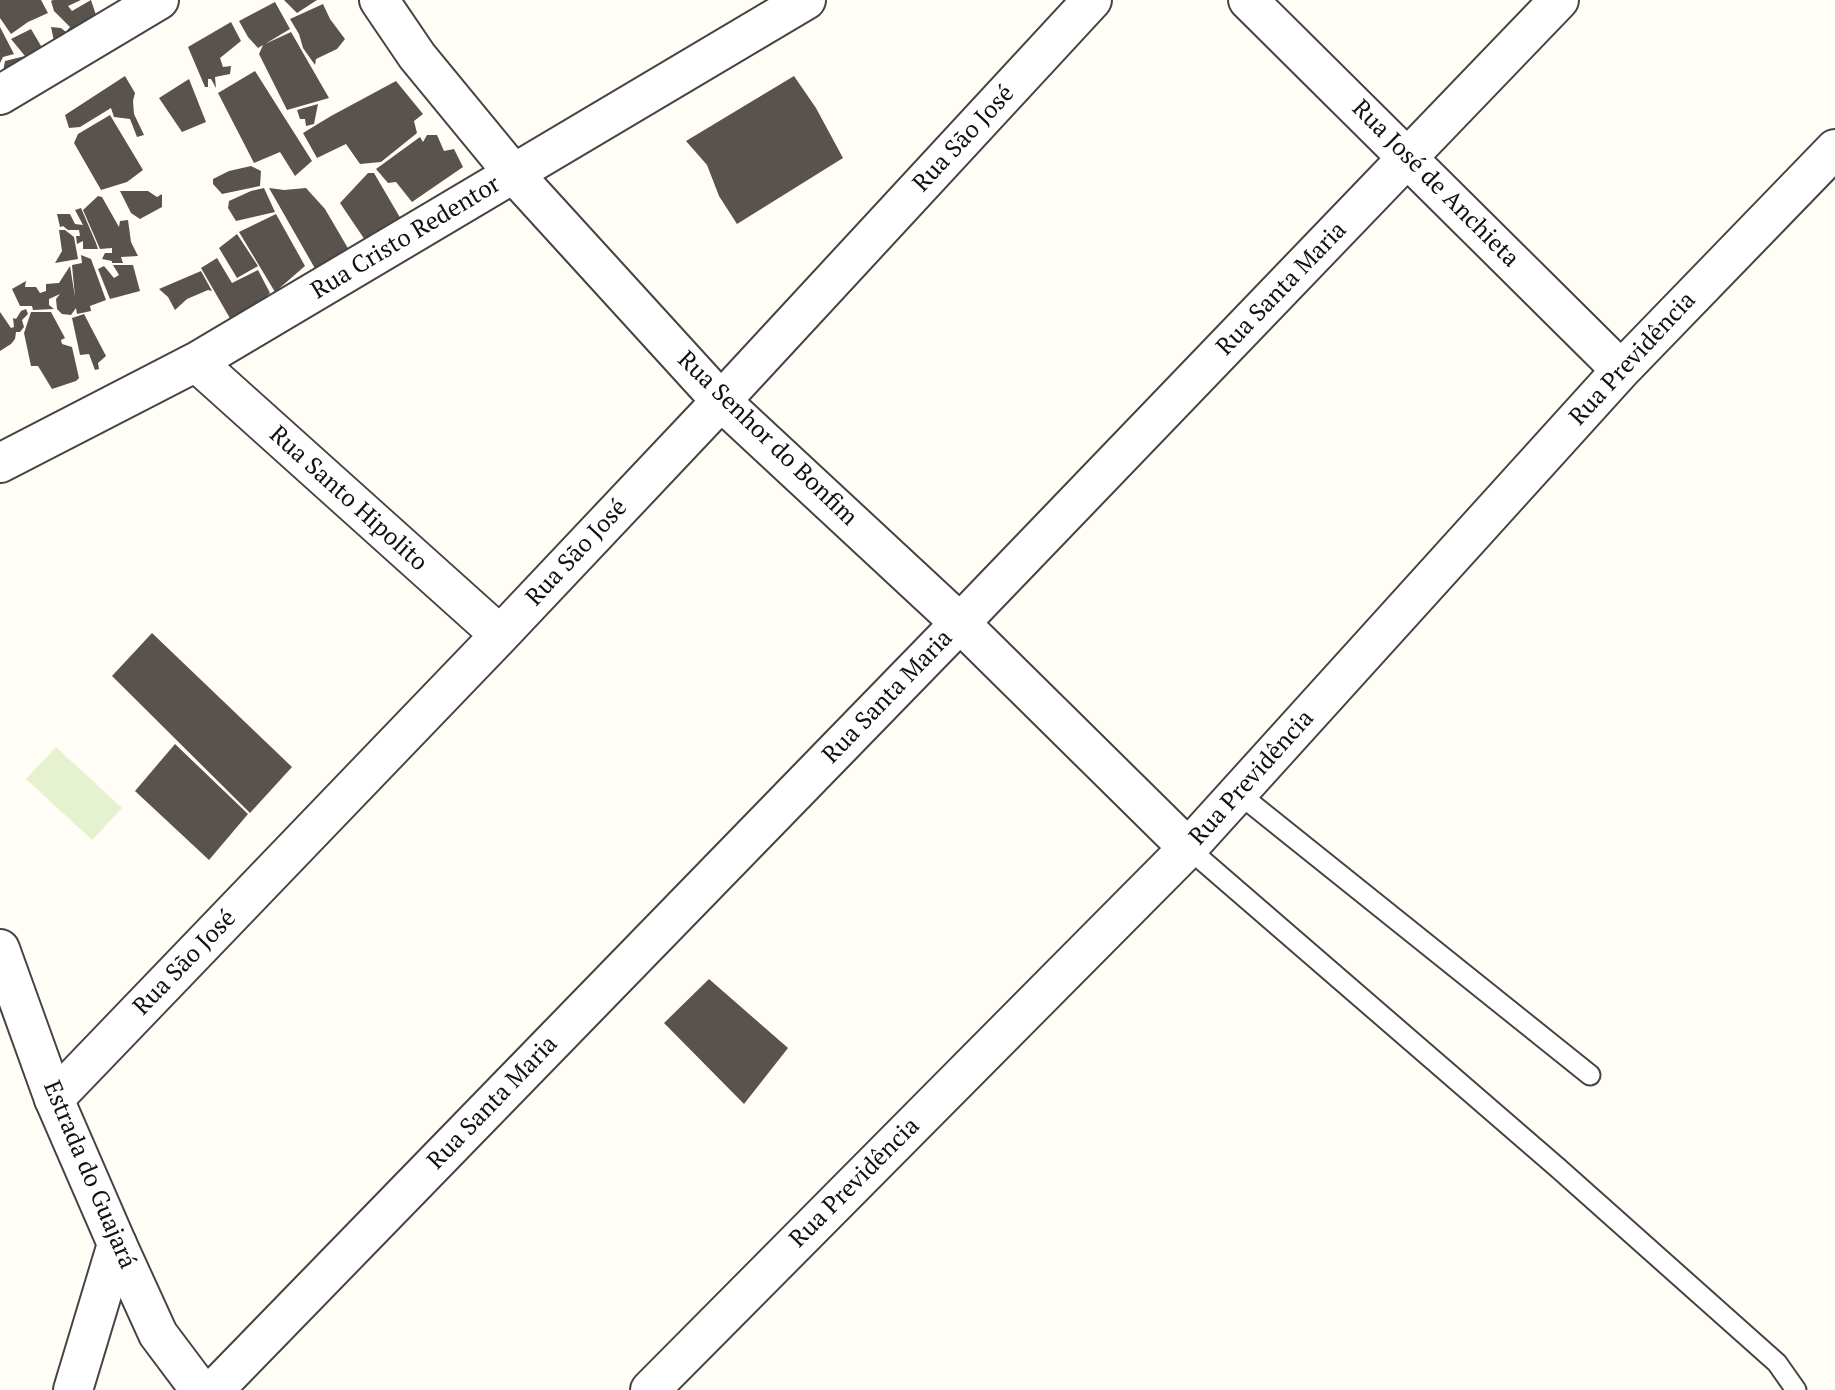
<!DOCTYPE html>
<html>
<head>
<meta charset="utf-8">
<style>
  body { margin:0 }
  canvas { display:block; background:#fffdf5 }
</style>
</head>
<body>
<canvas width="1835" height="1390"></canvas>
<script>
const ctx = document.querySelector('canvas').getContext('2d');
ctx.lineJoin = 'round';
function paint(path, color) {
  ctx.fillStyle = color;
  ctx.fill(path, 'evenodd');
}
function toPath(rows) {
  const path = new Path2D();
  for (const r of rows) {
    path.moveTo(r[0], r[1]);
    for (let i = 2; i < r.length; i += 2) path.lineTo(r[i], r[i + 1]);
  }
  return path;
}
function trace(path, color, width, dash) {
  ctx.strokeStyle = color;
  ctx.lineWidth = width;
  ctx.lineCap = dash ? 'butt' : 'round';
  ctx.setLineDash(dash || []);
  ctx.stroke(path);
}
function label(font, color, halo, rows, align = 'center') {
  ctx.font = font + ' "PT Serif",serif';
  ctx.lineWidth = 7;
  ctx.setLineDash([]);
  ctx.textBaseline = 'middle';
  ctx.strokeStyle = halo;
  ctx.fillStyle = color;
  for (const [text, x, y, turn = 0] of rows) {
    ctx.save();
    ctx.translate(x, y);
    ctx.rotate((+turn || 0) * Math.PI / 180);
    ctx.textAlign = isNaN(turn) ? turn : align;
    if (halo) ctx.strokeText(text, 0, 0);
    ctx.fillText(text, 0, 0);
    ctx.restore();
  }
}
paint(toPath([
  [56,747,122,808,92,840,26,779]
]), '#e6f2cf');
paint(toPath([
  [0,0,41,0,48,13,28,22,11,34,0,18],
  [53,0,81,0,68,6,72,11,91,0,96,15,110,12,54,41,51,27,61,28,66,32,70,27,54,11,51,1],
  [284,0,317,0,297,13],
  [275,2,290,29,265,44,291,32,329,98,287,110,259,54,263,45,258,48,248,37,239,21],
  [323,4,330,19,345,39,337,49,316,59,315,65,303,48,299,34,290,19],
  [231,22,241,41,220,58,223,67,231,66,230,74,215,77,216,88,211,79,208,79,208,87,205,87,188,47],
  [0,27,14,54,3,57,0,63],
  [31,29,50,61,2,77,5,61,25,56,11,39],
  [255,71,312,161,295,176,280,152,254,163,218,93],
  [125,76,135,93,133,101,134,114,144,135,137,137,130,119,114,117,111,108,80,127,69,128,65,115],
  [794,76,816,108,843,158,737,224,719,196,707,165,686,141],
  [189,79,206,122,182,132,159,98],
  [396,81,423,114,414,121,417,133,381,162,360,164,346,144,317,158,303,133,331,116],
  [318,104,314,124,306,126,305,119,300,119,297,110],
  [110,115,143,170,127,182,101,190,74,143,78,134],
  [427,135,437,135,444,151,454,149,463,167,412,202,396,182,388,183,376,169,420,137,423,142],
  [251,166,261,171,260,186,222,194,213,184,213,179,229,171],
  [368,173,374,173,405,226,369,246,340,203],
  [264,188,275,212,236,221,228,208,229,201,251,191],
  [269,188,284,190,306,188,325,209,349,250,317,272],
  [120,191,148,191,157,197,162,194,162,207,140,219,131,213],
  [98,196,102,197,119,227,120,221,128,220,131,242,138,256,121,257,123,263,112,263,112,261,102,259,105,253,112,253,112,248,100,249,83,210],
  [81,208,96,243,98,249,83,249,83,241,77,244,76,236,80,236,79,230,68,230,63,226,60,227,57,214,70,214,75,224,83,225,75,210],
  [276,214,305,266,275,292,239,232],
  [59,230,65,230,74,237,78,259,55,263,62,251],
  [237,234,258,266,237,278,219,248],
  [81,255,91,259,106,300,90,306,91,311,77,314,76,308,71,315,62,314,57,309,56,299,60,294,49,299,49,305,54,309,33,310,32,306,20,306,12,289,26,281,25,287,36,287,40,293,46,291,46,284,59,283,70,266,75,297,72,265,82,263],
  [217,258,232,283,258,270,270,293,235,327,201,268],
  [113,265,133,265,140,291,110,299,98,269,104,266,114,278,119,275],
  [201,271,212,291,208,290,187,299,175,310,168,297,159,289],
  [26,309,28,314,22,320,24,327,20,332,16,332,15,339,11,344,0,351,0,312,11,328,14,327,13,318,16,319,21,311],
  [31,312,51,312,65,338,61,340,62,344,72,347,79,378,76,381,52,389,38,366,31,366,24,333],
  [84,314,106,356,98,363,99,369,95,370,89,354,80,355,72,318],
  [152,633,292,767,250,813,112,676],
  [175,744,248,814,209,860,135,791],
  [709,979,788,1048,744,1104,664,1023]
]), '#5a524d');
const service = toPath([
  [1238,793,1590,1075],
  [1188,848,1558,1168,1777,1363,1796,1390]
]);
const minor = toPath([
  [379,0,417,56,514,174,721,401,960,623,1188,848],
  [1248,0,1621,370],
  [0,95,159,0],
  [196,362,500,635],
  [0,463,196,362,806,0],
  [54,1099,500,635,721,401,1092,0],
  [73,1390,117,1244],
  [214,1390,960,623,1559,0],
  [650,1390,1188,848,1621,370,1835,149]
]);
const tertiary = toPath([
  [0,949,54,1099,117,1244,158,1334,200,1390]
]);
trace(service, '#444', 23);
trace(minor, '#444', 42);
trace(tertiary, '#444', 42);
trace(service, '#fff', 19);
trace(minor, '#fff', 38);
trace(tertiary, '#fff', 38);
label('24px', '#111', '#fff', [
  ["Rua São José",964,139,-47],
  ["Rua José de Anchieta",1435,184,45],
  ["Rua Cristo Redentor",406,238,-31],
  ["Rua Santa Maria",1282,289,-46],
  ["Rua Previdência",1633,359,-47],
  ["Rua Senhor do Bonfim",767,439,44],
  ["Rua Santo Hipolito",348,499,42],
  ["Rua São José",577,553,-47],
  ["Rua Santa Maria",888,697,-46],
  ["Rua Previdência",1252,778,-48],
  ["Rua São José",185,963,-46],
  ["Rua Santa Maria",493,1103,-46],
  ["Estrada do Guajará",89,1175,67],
  ["Rua Previdência",855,1183,-45]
]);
</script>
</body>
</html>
